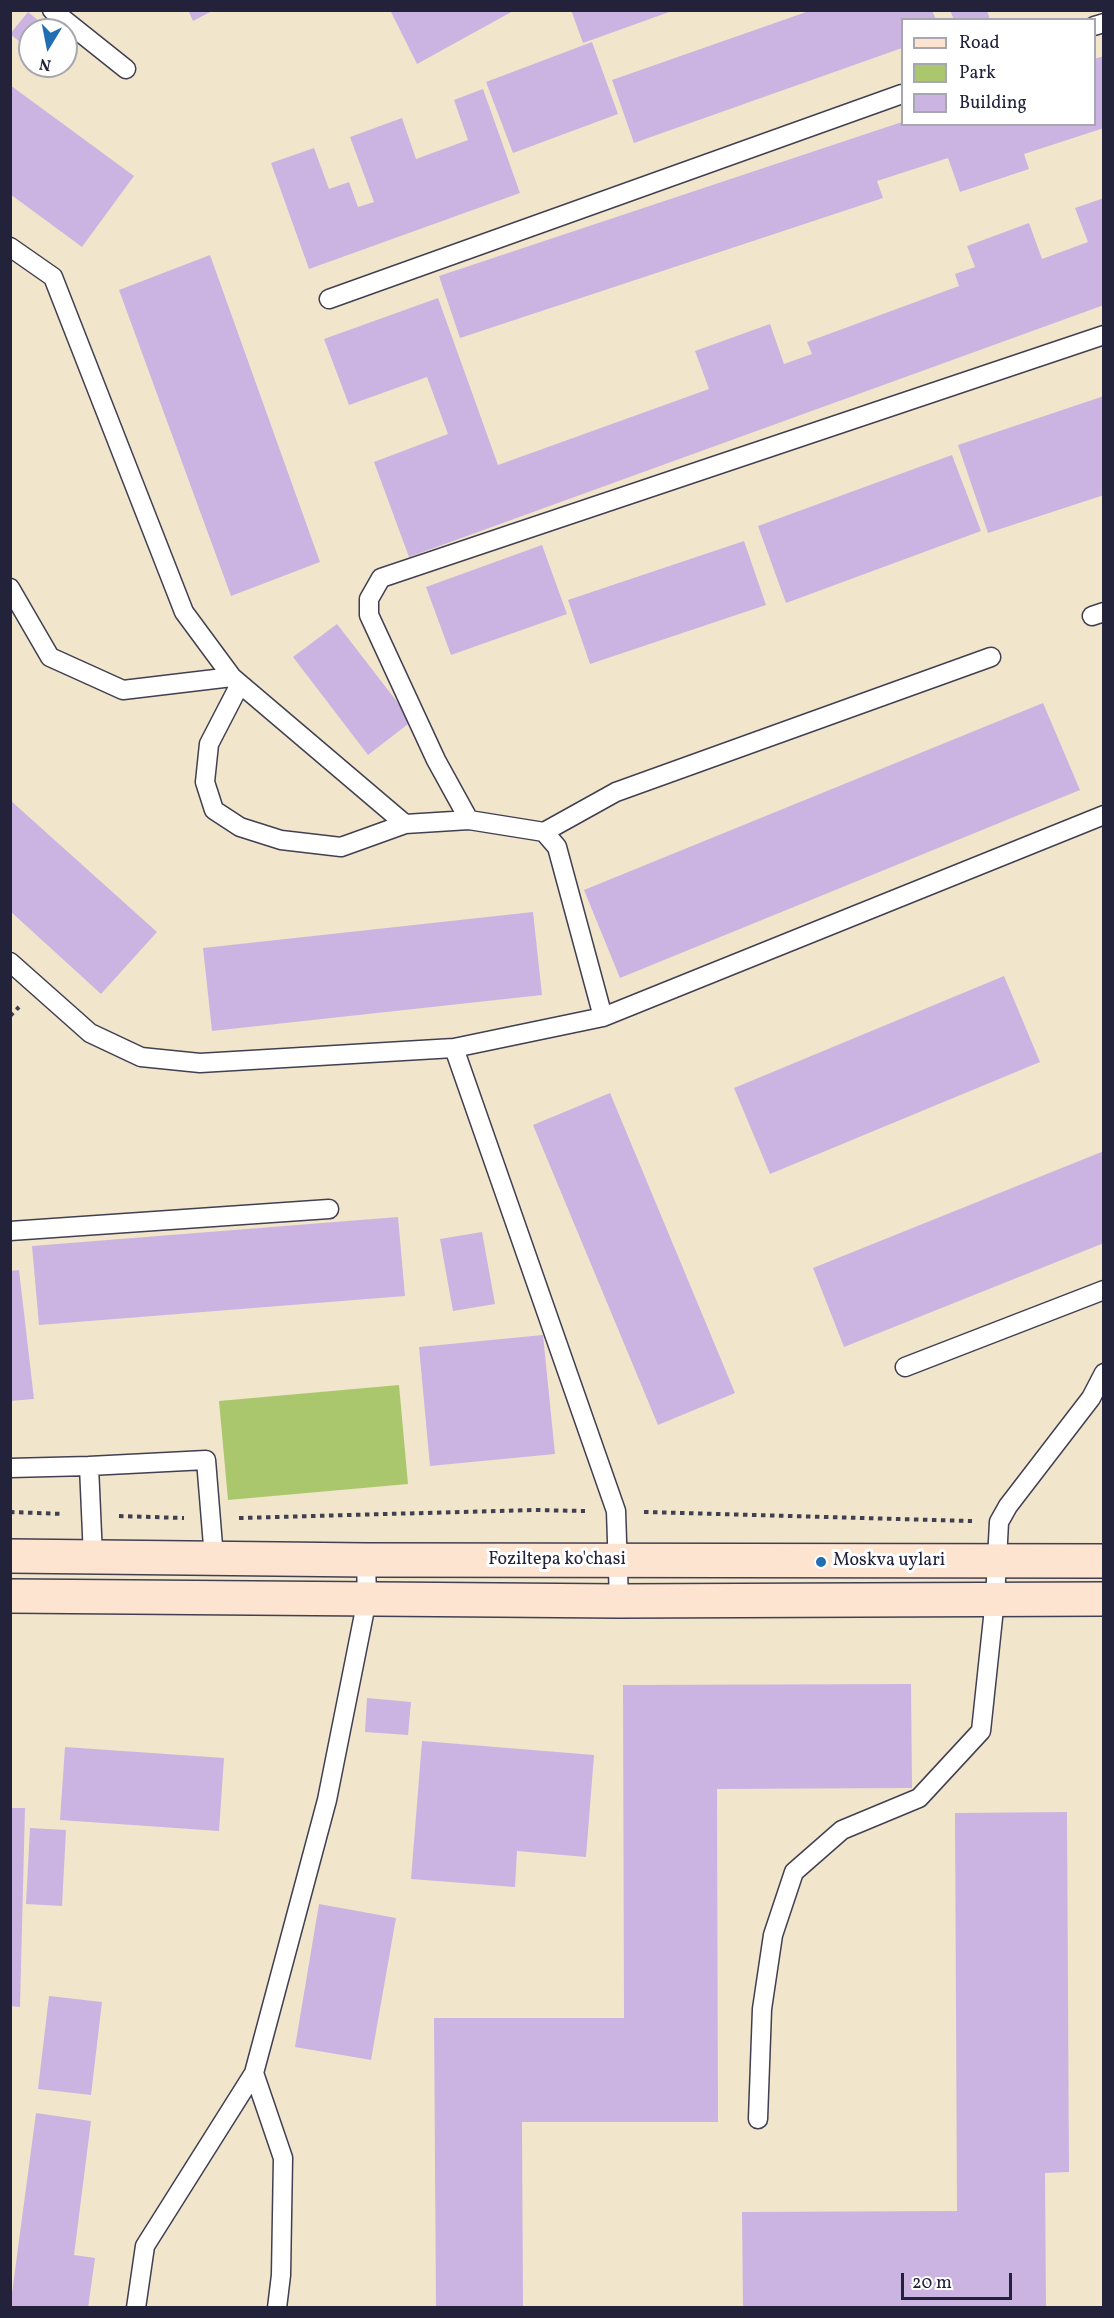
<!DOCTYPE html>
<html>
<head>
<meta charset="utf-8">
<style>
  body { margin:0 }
  #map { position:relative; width:1114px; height:2318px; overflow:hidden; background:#f1e6cb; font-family:Vollkorn,serif }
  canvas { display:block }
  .frame { position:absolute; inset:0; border:12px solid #22223b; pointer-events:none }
  .legend { position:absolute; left:901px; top:18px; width:195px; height:108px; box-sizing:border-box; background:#fff; border:2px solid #a7a7b1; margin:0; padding:8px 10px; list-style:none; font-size:18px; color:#22223b }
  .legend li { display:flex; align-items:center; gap:12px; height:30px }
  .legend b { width:30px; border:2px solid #a7a7b1 }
  .north { position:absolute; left:18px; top:18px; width:60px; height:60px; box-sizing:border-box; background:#fff; border:2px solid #a7a7b1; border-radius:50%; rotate:190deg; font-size:16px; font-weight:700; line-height:24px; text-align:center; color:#22223b }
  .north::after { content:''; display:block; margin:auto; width:21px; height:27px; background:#1f6fb2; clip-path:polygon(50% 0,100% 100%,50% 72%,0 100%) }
  .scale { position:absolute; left:901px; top:2273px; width:111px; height:27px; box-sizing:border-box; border:3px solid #22223b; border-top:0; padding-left:8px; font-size:18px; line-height:21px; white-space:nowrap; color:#22223b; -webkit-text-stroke:4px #fff; paint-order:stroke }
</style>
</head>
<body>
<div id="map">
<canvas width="1114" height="2318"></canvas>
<div class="frame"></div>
<ul class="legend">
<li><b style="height:8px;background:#fde4d1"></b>Road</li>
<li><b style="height:16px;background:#abc76d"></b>Park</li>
<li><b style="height:16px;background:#cbb4e1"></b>Building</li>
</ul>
<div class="north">N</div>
<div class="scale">20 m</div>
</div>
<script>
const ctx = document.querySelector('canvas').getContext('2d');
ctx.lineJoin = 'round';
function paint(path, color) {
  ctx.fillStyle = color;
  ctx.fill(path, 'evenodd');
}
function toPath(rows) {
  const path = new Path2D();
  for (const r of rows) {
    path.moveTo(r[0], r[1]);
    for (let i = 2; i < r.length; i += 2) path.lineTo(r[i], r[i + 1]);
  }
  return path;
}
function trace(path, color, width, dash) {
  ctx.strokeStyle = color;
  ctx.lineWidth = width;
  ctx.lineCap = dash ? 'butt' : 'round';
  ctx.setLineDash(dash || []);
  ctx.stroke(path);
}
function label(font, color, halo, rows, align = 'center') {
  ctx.font = font + ' Vollkorn,serif';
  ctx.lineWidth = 6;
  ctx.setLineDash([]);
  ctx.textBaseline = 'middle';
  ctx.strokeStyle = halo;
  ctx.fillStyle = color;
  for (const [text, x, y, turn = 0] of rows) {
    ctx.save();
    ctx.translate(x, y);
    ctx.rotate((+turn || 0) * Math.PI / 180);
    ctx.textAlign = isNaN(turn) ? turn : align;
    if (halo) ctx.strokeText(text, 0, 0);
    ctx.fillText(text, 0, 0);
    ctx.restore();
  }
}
paint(toPath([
  [399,1385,408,1484,228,1500,219,1401]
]), '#abc76d');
paint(toPath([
  [188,10,214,10,193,21],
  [395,10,515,10,417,64,391,12],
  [571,10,672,10,672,11,583,43],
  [812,10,932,10,936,20,902,20,902,48,634,143,612,80],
  [950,10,987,10,990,20,954,20],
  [28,12,50,30,30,30,30,50,10,34],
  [592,42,618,114,513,153,486,82],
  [1104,56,1104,128,1024,154,1029,169,960,192,948,158,877,181,883,198,460,338,439,276,902,122,902,124,1094,124,1094,59],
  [10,85,134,176,82,247,10,194],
  [483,89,520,193,309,269,271,163,314,148,329,189,349,182,358,207,374,202,350,137,402,118,416,159,468,140,454,100],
  [1104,198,1104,305,409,557,374,462,448,434,427,377,349,405,324,339,438,298,498,465,709,389,695,351,770,324,784,364,812,354,807,342,959,286,955,274,975,267,967,246,1029,223,1042,259,1088,242,1075,208],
  [210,255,320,562,231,596,119,290],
  [1104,396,1104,495,988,533,958,445],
  [952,455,981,531,786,603,758,526],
  [744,541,766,605,590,664,568,600],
  [542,545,567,614,451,655,426,587],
  [337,624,412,721,368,755,293,657],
  [1043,703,1080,790,620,978,584,890],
  [10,800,157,932,101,994,10,911],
  [533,912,542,995,212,1031,203,948],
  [1004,976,1040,1062,770,1174,734,1088],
  [610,1093,735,1393,658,1425,533,1125],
  [1104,1151,1104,1243,844,1347,813,1268],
  [398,1217,405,1296,39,1325,32,1246],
  [482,1232,495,1304,453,1311,440,1239],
  [19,1270,34,1399,10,1401,10,1271],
  [543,1335,555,1454,430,1466,419,1347],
  [911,1684,912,1788,717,1789,718,2122,522,2122,523,2308,436,2308,434,2018,624,2018,623,1685],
  [367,1698,411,1702,408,1735,365,1732],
  [422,1741,594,1755,586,1857,517,1851,515,1887,411,1879],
  [65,1747,224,1758,219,1831,60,1820],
  [10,1808,25,1808,20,2007,10,2006],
  [1067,1812,1069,2172,1045,2173,1046,2308,743,2308,742,2212,957,2211,955,1813],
  [30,1828,66,1830,62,1906,26,1904],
  [319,1904,396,1918,371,2060,295,2047],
  [49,1996,102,2002,91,2095,38,2089],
  [36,2113,91,2121,74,2255,95,2258,88,2308,10,2308]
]), '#cbb4e1');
const lane = toPath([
  [52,10,126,69],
  [1094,26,1104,23],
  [10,247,53,277,184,612,232,677,405,824,469,820,544,832,557,847,603,1017],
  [329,299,902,94],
  [10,588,50,657,123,690,232,677],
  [1092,616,1104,612],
  [240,684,209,744,205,782,214,810,240,827,281,840,341,847,405,824],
  [469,820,436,760,369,615,369,599,381,578,1104,335],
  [544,832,616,792,991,657],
  [10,962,90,1033,141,1057,200,1063,454,1048,616,1511,619,1601],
  [454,1048,603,1017,1104,815],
  [10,1231,329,1209],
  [905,1367,1104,1290],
  [89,1466,206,1460,214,1558],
  [10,1468,89,1466,93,1557],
  [254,2073,283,2158,281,2275,277,2308],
  [758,2119,762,2009,773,1935,794,1872,842,1830,919,1798,981,1731,995,1599,999,1522,1008,1506,1091,1398,1104,1373],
  [136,2308,145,2246,254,2073,327,1800,367,1599,366,1560]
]);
const secondary = toPath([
  [10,1556,366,1560,1104,1561],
  [10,1596,619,1601,1104,1599]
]);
trace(lane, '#413f51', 21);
trace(secondary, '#413f51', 36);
trace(toPath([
  [10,1016,19,1007],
  [10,1512,64,1514],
  [644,1512,972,1521],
  [119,1516,184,1518],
  [239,1518,535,1510,585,1511]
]), '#413f51', 4, [4.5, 4.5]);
trace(lane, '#fff', 18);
trace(secondary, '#fde4d1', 33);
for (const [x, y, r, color] of [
  [821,1562,6,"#1f6fb2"]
]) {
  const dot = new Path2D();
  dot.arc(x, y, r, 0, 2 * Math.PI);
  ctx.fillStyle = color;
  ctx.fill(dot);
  trace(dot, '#fff', 2);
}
label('18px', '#22223b', '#fff', [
  ["Foziltepa ko'chasi",557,1561]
]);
label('18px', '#22223b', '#fff', [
  ["Moskva uylari",833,1562]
], 'left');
</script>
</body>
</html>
